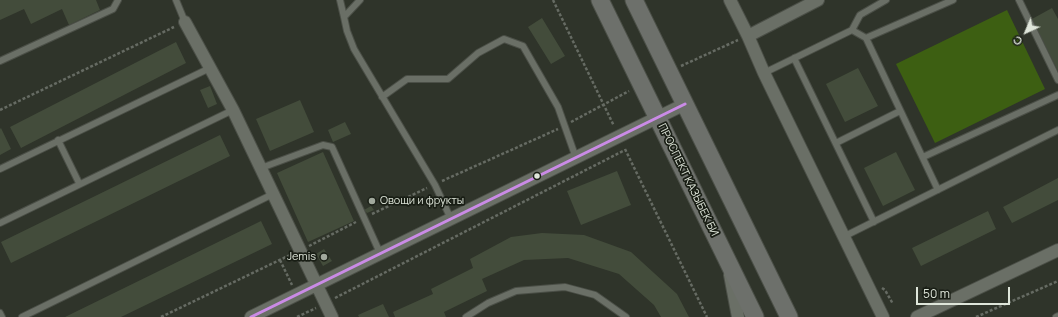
<!DOCTYPE html>
<html>
<head>
<meta charset="utf-8">
<style>
  body { margin:0 }
  #map { position:relative; width:1058px; height:317px; overflow:hidden; background:#2f342a; font-family:Manrope,sans-serif }
  canvas { display:block }
  .north { position:absolute; left:1006px; top:12px; width:40px; height:40px; -webkit-text-stroke:3px #191e15; paint-order:stroke; rotate:224deg; font-size:11px; font-weight:700; line-height:16px; text-align:center; color:#dfe6da }
  .north::after { content:''; display:block; margin:auto; width:14px; height:18px; background:#dfe6da; clip-path:polygon(50% 0,100% 100%,50% 72%,0 100%) }
  .scale { position:absolute; left:916px; top:287px; width:94px; height:18px; box-sizing:border-box; border:2px solid #dfe6da; border-top:0; padding-left:5px; font-size:12px; line-height:14px; white-space:nowrap; color:#dfe6da; -webkit-text-stroke:3px #191e15; paint-order:stroke }
</style>
</head>
<body>
<div id="map">
<canvas width="1058" height="317"></canvas>
<div class="north">С</div>
<div class="scale">50 m</div>
</div>
<script>
const ctx = document.querySelector('canvas').getContext('2d');
ctx.lineJoin = 'round';
function paint(path, color) {
  ctx.fillStyle = color;
  ctx.fill(path, 'evenodd');
}
function toPath(rows) {
  const path = new Path2D();
  for (const r of rows) {
    path.moveTo(r[0], r[1]);
    for (let i = 2; i < r.length; i += 2) path.lineTo(r[i], r[i + 1]);
  }
  return path;
}
function trace(path, color, width, dash) {
  ctx.strokeStyle = color;
  ctx.lineWidth = width;
  ctx.lineCap = dash ? 'butt' : 'round';
  ctx.setLineDash(dash || []);
  ctx.stroke(path);
}
function label(font, color, halo, rows, align = 'center') {
  ctx.font = font + ' Manrope,sans-serif';
  ctx.lineWidth = 3.5;
  ctx.setLineDash([]);
  ctx.textBaseline = 'middle';
  ctx.strokeStyle = halo;
  ctx.fillStyle = color;
  for (const [text, x, y, turn = 0] of rows) {
    ctx.save();
    ctx.translate(x, y);
    ctx.rotate((+turn || 0) * Math.PI / 180);
    ctx.textAlign = isNaN(turn) ? turn : align;
    if (halo) ctx.strokeText(text, 0, 0);
    ctx.fillText(text, 0, 0);
    ctx.restore();
  }
}
paint(toPath([
  [1007,10,1045,89,935,143,896,64]
]), '#3d5f12');
paint(toPath([
  [0,0,96,0,100,10,69,25,62,9,31,24,24,9,0,20],
  [1052,8,1058,19,1058,71,1032,19],
  [542,18,565,56,551,64,528,27],
  [176,42,186,63,21,148,10,127],
  [858,68,878,106,845,122,826,84],
  [210,86,217,104,208,108,200,90],
  [300,100,314,132,270,151,256,119],
  [345,122,351,134,333,142,328,130],
  [1,128,11,149,0,155,0,129],
  [220,135,230,156,11,263,1,242],
  [323,152,354,221,308,242,277,173],
  [896,152,915,190,883,206,864,168],
  [617,171,631,205,581,225,567,191],
  [1058,178,1058,200,1012,223,1003,207],
  [371,206,374,210,367,213,364,210],
  [988,211,996,229,921,266,912,248],
  [261,221,272,244,121,317,65,317],
  [542,233,584,235,631,252,677,294,689,317,661,317,654,305,619,274,568,258,524,260,482,279,487,291,444,312,446,317,395,317,393,312,433,294,431,289,473,268,470,259,511,237],
  [324,249,332,261,323,266,316,254],
  [383,304,389,317,359,317,358,315]
]), '#434c3b');
const lane = toPath([
  [176,0,185,22],
  [340,0,344,17],
  [360,0,344,17,347,31,354,49,435,185,451,219],
  [1019,0,1058,80],
  [852,30,866,38,938,190],
  [866,38,953,0],
  [794,58,874,222],
  [0,61,113,9,118,0],
  [764,73,852,30,860,15,886,0],
  [382,97,407,79,448,79,478,53,504,39,523,46,558,107,576,158],
  [58,140,79,183],
  [836,143,900,111],
  [923,157,1058,95],
  [261,168,323,145,332,147,380,253],
  [0,169,210,68],
  [0,223,233,110],
  [843,237,1058,130],
  [0,313,2,317],
  [22,317,273,194],
  [466,317,488,303,516,291,565,287,595,295,626,317],
  [1056,317,1058,316]
]);
const street = toPath([
  [730,0,748,36,764,73,883,317],
  [185,22,233,110,332,317],
  [748,36,818,0],
  [730,275,738,317],
  [251,317,685,104],
  [917,317,1058,250]
]);
const secondary = toPath([
  [600,0,755,317],
  [634,0,789,317]
]);
trace(lane, '#4b4f47', 8);
trace(street, '#4b4f47', 14);
trace(secondary, '#4b4f47', 19);
trace(toPath([
  [553,0,614,126],
  [681,66,738,40],
  [0,110,174,27],
  [571,122,629,91],
  [625,149,707,317],
  [442,181,558,129],
  [372,214,427,188],
  [309,246,356,222],
  [280,260,292,285],
  [882,288,885,290,893,304],
  [335,298,625,150],
  [161,317,290,255],
  [297,317,316,308],
  [976,317,1058,281]
]), '#666b63', 2.5, [3, 2]);
trace(lane, '#6a6f66', 6);
trace(street, '#6a6f66', 12);
trace(secondary, '#6d706b', 17);
trace(toPath([
  [251,317,685,104]
]), '#ca8be6', 3);
for (const [x, y, r, color] of [
  [537,176,3.5,"#dfe6da"],
  [372,201,4,"#a1a89c"],
  [324,257,4,"#a1a89c"]
]) {
  const dot = new Path2D();
  dot.arc(x, y, r, 0, 2 * Math.PI);
  ctx.fillStyle = color;
  ctx.fill(dot);
  trace(dot, '#191e15', 1.5);
}
label('11px', '#dfe6da', '#191e15', [
  ["ПРОСПЕКТ КАЗЫБЕК БИ",688,180,64]
]);
label('11px', '#dfe6da', '#191e15', [
  ["Овощи и фрукты",380,201],
  ["Jemis",316,257,"right"]
], 'left');
</script>
</body>
</html>
